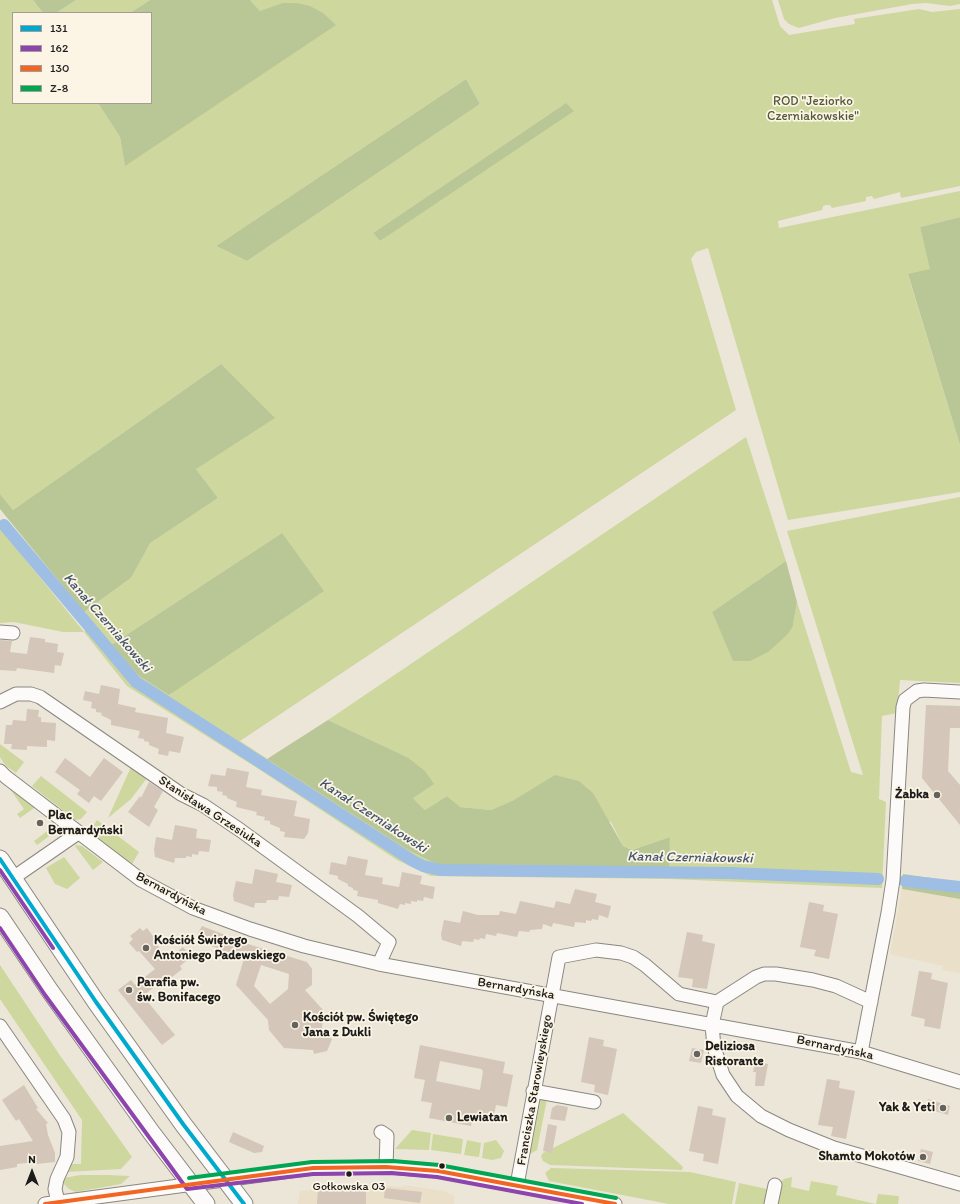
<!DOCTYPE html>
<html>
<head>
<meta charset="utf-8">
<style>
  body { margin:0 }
  #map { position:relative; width:960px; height:1204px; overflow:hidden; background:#ebe6d8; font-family:Itim,sans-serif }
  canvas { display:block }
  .legend { position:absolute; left:12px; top:12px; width:140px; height:92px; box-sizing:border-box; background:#fcf5e5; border:1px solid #a29e95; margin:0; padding:5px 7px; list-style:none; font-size:12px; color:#1c1c1c }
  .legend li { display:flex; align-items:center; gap:8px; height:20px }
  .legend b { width:20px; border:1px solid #a29e95 }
  .north { position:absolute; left:12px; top:1152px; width:40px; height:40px; -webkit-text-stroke:3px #fcf5e5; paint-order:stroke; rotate:0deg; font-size:11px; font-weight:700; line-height:16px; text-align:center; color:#1c1c1c }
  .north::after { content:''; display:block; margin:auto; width:14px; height:18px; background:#1c1c1c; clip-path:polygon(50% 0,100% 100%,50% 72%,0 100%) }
</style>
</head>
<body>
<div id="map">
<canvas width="960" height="1204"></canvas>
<ul class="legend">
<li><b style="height:5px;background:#00a9ce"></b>131</li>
<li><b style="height:5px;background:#8e44ad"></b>162</li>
<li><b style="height:5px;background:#f26522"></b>130</li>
<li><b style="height:5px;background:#00a651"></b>Z-8</li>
</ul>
<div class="north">N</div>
</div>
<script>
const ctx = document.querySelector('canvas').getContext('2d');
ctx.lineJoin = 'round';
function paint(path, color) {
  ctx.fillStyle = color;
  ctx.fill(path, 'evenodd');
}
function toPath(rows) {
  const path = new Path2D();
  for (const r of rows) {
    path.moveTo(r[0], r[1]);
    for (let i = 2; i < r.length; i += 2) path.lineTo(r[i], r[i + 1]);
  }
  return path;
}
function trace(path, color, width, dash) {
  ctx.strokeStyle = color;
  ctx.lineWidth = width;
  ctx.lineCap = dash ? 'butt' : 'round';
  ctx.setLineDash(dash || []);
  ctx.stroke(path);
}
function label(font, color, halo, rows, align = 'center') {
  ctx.font = font + ' Itim,sans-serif';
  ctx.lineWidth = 3.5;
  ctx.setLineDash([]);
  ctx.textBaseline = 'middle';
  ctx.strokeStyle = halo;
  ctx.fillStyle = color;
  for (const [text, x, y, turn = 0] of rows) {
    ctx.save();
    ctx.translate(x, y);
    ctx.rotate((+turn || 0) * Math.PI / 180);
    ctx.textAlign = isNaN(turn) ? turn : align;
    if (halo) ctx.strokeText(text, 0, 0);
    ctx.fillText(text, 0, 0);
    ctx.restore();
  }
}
paint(toPath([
  [902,889,960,899,960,973,942,970,943,966,890,954],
  [374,1185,403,1187,403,1185,410,1186,444,1191,454,1196,454,1204,298,1204,300,1191]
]), '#eadfc8');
paint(toPath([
  [0,0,33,0,43,13,13,13,13,103,98,103,120,137,125,165,260,11,250,0,772,0,780,26,789,35,855,24,854,19,919,9,932,12,960,9,960,186,901,198,900,192,874,199,872,196,866,197,866,201,832,208,830,205,826,205,823,206,822,210,778,221,779,228,960,191,960,217,920,227,931,269,908,275,960,445,960,492,788,520,708,248,696,252,691,259,736,410,240,741,406,849,438,865,668,868,670,837,632,850,623,846,611,822,514,800,491,810,459,807,447,796,425,810,413,798,407,757,328,720,746,437,786,561,712,612,733,660,793,626,797,602,851,772,863,775,787,531,960,497,960,683,900,680,897,713,882,716,879,799,886,802,882,888,670,879,431,876,397,860,257,768,127,686,84,632,63,632,14,622,0,623,0,528,84,632,92,622,84,612,131,578,149,543,218,498,196,469,221,364,13,510,0,494],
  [466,79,480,104,247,261,216,246],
  [566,103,380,241,373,233],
  [282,533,170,695,139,676,111,645],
  [76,0,150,0,130,13,56,13],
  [778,0,960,0,960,4,950,6,926,3,912,4,835,18,799,28,789,24,784,19],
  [0,744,24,762,16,773,5,765,0,757],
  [131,767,147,778,131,799,108,818],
  [41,776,87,812,81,819,75,820,32,786],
  [12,787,37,806,20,818,17,814,24,809,10,789],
  [97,820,139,852,132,864,90,832],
  [58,823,63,826,37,845,34,841],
  [76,845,82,846,103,862,93,870,75,846],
  [64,857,80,878,67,889,55,884,46,868],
  [0,965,59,1054,132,1157,121,1169,66,1172,69,1164,81,1164,82,1120,0,999],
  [541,1097,547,1099,537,1150,530,1154],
  [623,1113,681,1165,683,1167,682,1170,550,1165,543,1161,541,1156,543,1153],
  [412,1130,431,1133,429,1150,395,1149],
  [433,1134,463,1139,461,1154,431,1150],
  [467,1140,481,1143,479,1157,464,1155],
  [496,1140,504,1151,501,1158,492,1160,482,1158,484,1143],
  [551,1168,690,1172,736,1182,732,1204,669,1204,549,1181,545,1173],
  [80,1175,108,1175,130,1176,121,1184,76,1192,69,1189,64,1184,64,1178],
  [792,1177,791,1187,809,1191,811,1181,838,1186,836,1195,876,1204,878,1194,898,1196,899,1197,898,1204,776,1204,781,1182,784,1179],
  [739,1183,767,1189,765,1204,735,1204]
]), '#ced79e');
paint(toPath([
  [33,0,76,0,56,13,43,13],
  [150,0,250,0,260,11,283,3,297,3,310,6,323,13,336,25,125,166,120,137,98,103,151,103,151,13,130,13],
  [466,79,480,104,247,261,216,246],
  [566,103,574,111,380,241,373,233],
  [960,217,960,445,908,274,930,269,920,227],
  [221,364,275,418,196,469,218,498,150,543,131,578,84,612,0,509,0,494,13,510],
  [282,533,324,591,169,695,139,676,111,645],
  [786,561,797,602,793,626,787,635,768,652,750,661,733,661,712,612],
  [328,720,407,757,425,771,434,784,413,798,425,810,447,796,460,807,491,810,514,800,555,775,579,781,593,793,623,846,632,850,670,837,669,868,438,865,406,849,267,759],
  [903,874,960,882,960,899,902,889]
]), '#b9c797');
trace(toPath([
  [4,525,136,682,413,861,423,866,440,870,730,873,878,879],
  [905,881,960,887]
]), '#9ebee3', 12);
paint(toPath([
  [30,637,45,639,45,642,58,644,57,652,64,653,61,666,55,665,54,673,17,668,16,671,0,670,0,640,12,641,10,652,27,654],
  [101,685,120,689,118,704,136,708,135,712,168,718,166,733,184,737,180,753,169,751,168,756,158,754,159,749,149,745,149,742,144,741,144,739,138,738,140,731,111,725,111,720,101,715,102,713,96,712,96,709,91,708,92,702,83,700,85,691,99,694],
  [926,705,960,706,960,728,950,728,948,771,960,785,960,825,922,778],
  [27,709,39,710,38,717,41,717,41,722,56,723,55,741,47,740,47,747,27,746,27,750,11,749,12,744,4,744,6,725,12,725,13,720,26,721],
  [65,758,90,777,104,758,123,772,101,801,94,796,89,803,77,794,80,790,55,772],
  [227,768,249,772,246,787,262,790,261,795,297,801,294,816,310,819,308,833,304,839,284,837,285,832,280,831,280,828,270,824,270,821,264,820,265,817,256,815,257,812,236,807,237,802,227,798,227,796,222,795,223,792,217,791,217,787,208,786,211,774,225,776],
  [149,782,163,791,154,807,158,810,149,827,128,812,140,796,141,798],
  [175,825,197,829,196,838,211,840,209,852,199,851,198,855,192,854,192,857,186,856,186,858,175,858,174,863,155,857,154,850,156,837,172,840],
  [348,856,368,860,365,875,383,878,382,884,399,887,402,872,422,876,420,884,435,887,433,899,424,897,423,901,417,900,417,902,411,901,411,904,405,903,405,905,400,904,398,909,378,903,378,900,357,896,358,891,353,890,353,888,348,886,348,884,338,879,338,876,329,874,331,862,346,865],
  [255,869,278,874,276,882,292,885,289,897,279,896,278,900,267,900,266,903,255,903,254,908,234,901,233,895,236,881,252,884],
  [575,889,597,894,595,902,611,906,608,918,599,915,598,920,592,919,591,921,586,920,586,923,575,922,574,927,553,923,552,927,543,924,542,929,530,930,529,932,519,931,517,937,497,933,496,936,486,934,485,939,480,938,479,940,474,939,473,942,462,941,461,946,442,940,441,934,444,920,460,923,463,911,478,915,499,915,500,911,516,914,520,901,554,908,556,901,570,904],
  [809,902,824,905,823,911,838,914,829,959,814,956,816,950,800,947],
  [202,926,251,945,307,962,312,969,312,985,305,990,323,1010,322,1029,332,1039,327,1051,314,1054,313,1050,284,1048,269,1030,268,1020,236,985,244,959,204,943,197,935],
  [261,965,289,974,288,989,270,1004,254,986],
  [140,928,143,931,147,928,155,939,153,940,168,959,183,947,191,957,180,966,182,969,161,986,159,983,143,996,175,1035,162,1045,118,990,131,980,135,985,155,969,139,951,137,952,129,943,133,939,130,936],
  [687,932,703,935,702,941,715,944,707,989,692,987,693,979,678,977],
  [919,971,932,973,931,979,948,983,940,1029,924,1026,925,1019,911,1016],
  [589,1037,604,1040,603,1046,617,1049,608,1095,594,1092,595,1085,581,1082],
  [420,1045,505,1062,503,1073,513,1075,507,1107,496,1105,494,1115,484,1113,482,1123,472,1121,471,1126,429,1118,432,1103,421,1101,425,1080,414,1078],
  [440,1061,481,1069,483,1071,480,1090,436,1081],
  [692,1048,704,1050,701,1063,689,1061],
  [755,1062,768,1064,764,1086,755,1086,756,1072,753,1072],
  [827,1079,840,1081,839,1088,855,1091,846,1139,831,1136,833,1127,818,1125],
  [24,1085,38,1108,36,1109,48,1123,46,1124,48,1135,55,1153,55,1162,36,1164,36,1162,17,1164,17,1167,0,1170,0,1146,33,1141,19,1119,16,1121,2,1100],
  [928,1099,950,1106,948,1115,925,1108],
  [557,1105,568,1107,565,1121,550,1119,552,1108],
  [698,1106,713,1109,712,1115,726,1118,718,1164,703,1161,704,1154,689,1151],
  [548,1124,557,1126,552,1153,543,1151],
  [233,1132,264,1146,262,1152,254,1153,229,1142],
  [921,1149,933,1152,930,1164,918,1161],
  [385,1188,422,1192,420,1203,384,1198],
  [318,1190,366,1190,366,1204,317,1204]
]), '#d4c6b8');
const minor = toPath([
  [0,632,13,633],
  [0,702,16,694,31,694,40,697,181,794,203,805,240,830,358,916,389,942,379,964],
  [0,771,6,777,141,880,193,908,250,929,304,946,379,964,861,1052,960,1082],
  [13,878,78,833],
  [871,1002,836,986,813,980,776,974,764,974,756,977,717,1002,712,1025,714,1047,723,1075,737,1096,761,1116,789,1130,834,1148,960,1184],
  [0,1026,64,1119,69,1132,67,1157,57,1179,55,1189,58,1202],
  [861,1052,888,913,893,880,903,707,905,700,917,691,924,690,960,692],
  [533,1091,594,1102],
  [381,1132,387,1136,386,1167],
  [517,1185,559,957,596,950,621,953,633,957,645,965,679,994,717,1002],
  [45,1204,313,1168,386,1167,438,1171,615,1204],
  [771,1204,775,1185]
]);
const major = toPath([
  [0,859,96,1002,183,1124,244,1204],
  [0,917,50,991,151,1132,206,1204]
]);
trace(minor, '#8a8781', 15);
trace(major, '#8a8781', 19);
trace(minor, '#fcfbf9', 13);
trace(major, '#fcfbf9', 17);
trace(toPath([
  [0,859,96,1002,183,1124,244,1204]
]), '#00a9ce', 4);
trace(toPath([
  [0,870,53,948],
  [0,928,45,995,187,1189,313,1174,392,1173,437,1177,582,1204]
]), '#8e44ad', 4);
trace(toPath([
  [45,1204,313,1168,386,1167,438,1171,615,1204]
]), '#f26522', 4);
trace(toPath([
  [189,1178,312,1162,393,1161,439,1165,616,1198]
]), '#00a651', 4);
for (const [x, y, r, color] of [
  [937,795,4,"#64635e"],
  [40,823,4,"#64635e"],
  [146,948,4,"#64635e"],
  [129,990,4,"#64635e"],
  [295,1025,4,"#64635e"],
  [697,1054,4,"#64635e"],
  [943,1108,4,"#64635e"],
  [449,1118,4,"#64635e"],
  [923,1157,4,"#64635e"],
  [442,1166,3.5,"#1c1c1c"],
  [349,1174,3.5,"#1c1c1c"]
]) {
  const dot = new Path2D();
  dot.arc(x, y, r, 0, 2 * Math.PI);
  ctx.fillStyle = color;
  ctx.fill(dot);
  trace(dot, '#fcf5e5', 1.5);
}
label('12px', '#1c1c1c', '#fcf5e5', [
  ["Gołkowska 03",349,1187]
]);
label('13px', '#525939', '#fcf5e5', [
  ["ROD \"Jeziorko",813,102],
  ["Czerniakowskie\"",813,117]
]);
label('bold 13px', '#1c1c1c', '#fcf5e5', [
  ["Żabka",929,795,"right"],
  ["Plac",48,816],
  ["Bernardyński",48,831],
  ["Kościół Świętego",154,941],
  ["Antoniego Padewskiego",154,956],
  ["Parafia pw.",137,983],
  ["św. Bonifacego",137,998],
  ["Kościół pw. Świętego",303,1018],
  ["Jana z Dukli",303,1033],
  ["Deliziosa",705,1047],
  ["Ristorante",705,1062],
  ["Yak & Yeti",935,1108,"right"],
  ["Lewiatan",457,1118],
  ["Shamto Mokotów",915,1157,"right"]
], 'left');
label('13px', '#1c1c1c', '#fcf5e5', [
  ["Stanisława Grzesiuka",210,812,33],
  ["Bernardyńska",171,894,28],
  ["Bernardyńska",516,989,10],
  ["Bernardyńska",835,1048,12],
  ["Franciszka Starowieyskiego",535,1090,-80]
]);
label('italic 14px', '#43566e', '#fcf5e5', [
  ["Kanał Czerniakowski",107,623,49],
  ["Kanał Czerniakowski",373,816,33],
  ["Kanał Czerniakowski",690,858,1]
]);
</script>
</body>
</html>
